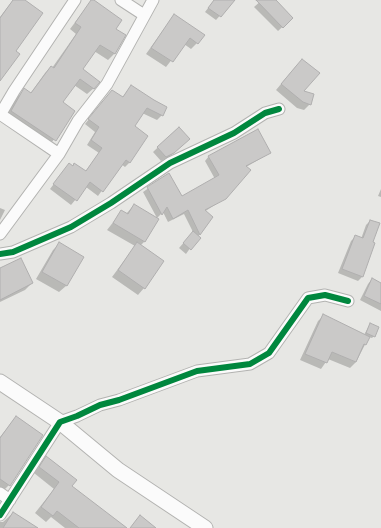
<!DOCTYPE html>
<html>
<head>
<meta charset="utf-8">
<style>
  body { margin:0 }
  canvas { display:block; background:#e7e7e4 }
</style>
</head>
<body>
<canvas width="381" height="528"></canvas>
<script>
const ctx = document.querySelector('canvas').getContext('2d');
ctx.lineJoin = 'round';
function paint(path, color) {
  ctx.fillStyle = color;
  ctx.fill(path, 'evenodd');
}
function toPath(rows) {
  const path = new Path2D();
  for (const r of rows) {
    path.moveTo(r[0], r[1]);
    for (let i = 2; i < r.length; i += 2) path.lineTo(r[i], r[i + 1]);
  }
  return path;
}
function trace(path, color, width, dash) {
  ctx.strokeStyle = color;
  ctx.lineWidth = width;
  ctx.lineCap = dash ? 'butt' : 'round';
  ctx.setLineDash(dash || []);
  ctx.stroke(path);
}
paint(toPath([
  [13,0,23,0,15,52,0,79,0,17],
  [92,0,115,29,125,35,114,54,108,60,94,51,81,70,94,88,87,94,74,85,61,103,74,112,49,146,5,117,18,96,24,90,30,94,45,73,51,67,52,68,76,34,70,29],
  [214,0,234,0,216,20,205,12],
  [262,0,274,0,292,18,278,31,254,7],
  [174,15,197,43,191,49,184,44,166,67,146,54],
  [296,66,303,92,310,104,304,110,297,108,276,90],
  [131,86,162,115,157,120,142,113,133,126,130,162,125,167,121,164,98,196,86,187,71,205,50,189,69,164,85,172,99,153,87,145,95,132,85,124,112,91,122,98],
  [178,128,184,144,169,157,161,161,153,152],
  [270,153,246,167,225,198,204,212,212,217,186,254,179,248,193,232,184,214,168,222,163,212,157,218,143,192,169,174,182,197,215,179,205,161,209,156],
  [381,189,381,197,378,196],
  [134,205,144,242,140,246,144,288,138,295,112,277,135,246,107,230,122,211,126,214],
  [0,208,5,210,0,220],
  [370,221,362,277,358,281,338,273,351,241,355,237,361,239,366,225],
  [59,244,82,257,66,286,59,292,36,279,53,250],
  [0,269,32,283,25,290,0,302],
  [372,279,381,284,381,311,360,300,368,284],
  [324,315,364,335,370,324,374,336,372,338,369,337,356,362,350,368,328,359,321,369,300,360,318,321],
  [16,417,42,435,9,485,3,491,0,489,0,437],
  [46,457,70,486,126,528,65,528,51,517,46,522,35,513,54,489,34,473],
  [13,513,36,528,0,528,0,522,3,522]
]), '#0003');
const building = toPath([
  [13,0,25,0,43,13,16,51,20,54,0,81,0,18,13,0],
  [91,0,94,0,122,20,116,29,126,35,115,54,100,45,83,69,100,82,94,89,80,79,63,102,75,111,56,141,11,111,24,88,31,93,51,66,54,68,81,27,75,23,91,0],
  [214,0,235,0,221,17,208,8,214,0],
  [256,0,276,0,293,18,283,28,256,0],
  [174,14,205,35,198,44,190,38,173,62,151,48,174,14],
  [302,59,320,73,304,91,314,94,311,105,303,102,281,84,302,59],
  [131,85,154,100,167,107,163,116,147,108,135,126,148,136,130,163,126,160,103,192,90,182,77,201,53,184,69,163,73,166,74,163,86,171,102,148,91,140,99,127,88,119,112,90,123,97,131,85],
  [179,127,190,139,174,153,166,157,157,147,179,127],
  [258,129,271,153,246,166,251,170,226,199,205,210,213,217,200,235,188,210,173,219,167,207,162,215,147,187,169,173,182,196,219,175,208,156,258,129],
  [134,204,159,219,145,242,113,223,121,210,128,214,134,204],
  [370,220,380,223,373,242,375,243,363,277,342,269,355,235,363,238,370,220],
  [193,231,201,238,191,250,183,243,193,231],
  [59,242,84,257,67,286,42,272,59,242],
  [137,242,164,261,145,289,118,270,137,242],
  [21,258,33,283,0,300,0,268,21,258],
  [372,278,381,283,381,304,364,296,372,278],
  [323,314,370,337,366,345,364,344,356,362,332,352,327,363,305,354,323,314],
  [370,323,379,327,375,337,366,333,370,323],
  [16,416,43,435,10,486,0,479,0,438,16,416],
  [46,456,77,480,72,486,127,528,79,528,57,511,53,516,41,507,59,482,39,467,46,456],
  [13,512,38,528,3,528,13,512],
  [140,515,156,528,130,528,140,515]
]);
paint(building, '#cac9c8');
trace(building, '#b0afaf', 1);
const street = toPath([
  [121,0,144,15],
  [0,114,59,154],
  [0,115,14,91,75,0],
  [0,234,59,154,78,121,107,84,153,0],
  [0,254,13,252,71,227,111,203,170,163,234,133,265,113,279,109],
  [0,493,10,500],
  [0,515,60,422,77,416,100,405,119,400,197,371,250,364,269,353,308,298,325,295,348,301]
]);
const secondary = toPath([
  [0,382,60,422,118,470,205,528]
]);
trace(street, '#b3b3b1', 13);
trace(secondary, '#b3b3b1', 17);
trace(street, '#fbfbfb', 11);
trace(secondary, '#fbfbfb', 15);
trace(toPath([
  [0,254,13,252,71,227,111,203,170,163,234,133,265,113,279,109],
  [0,515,60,422,77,416,100,405,119,400,197,371,250,364,269,353,308,298,325,295,348,301]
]), '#00873e', 6);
</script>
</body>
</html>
